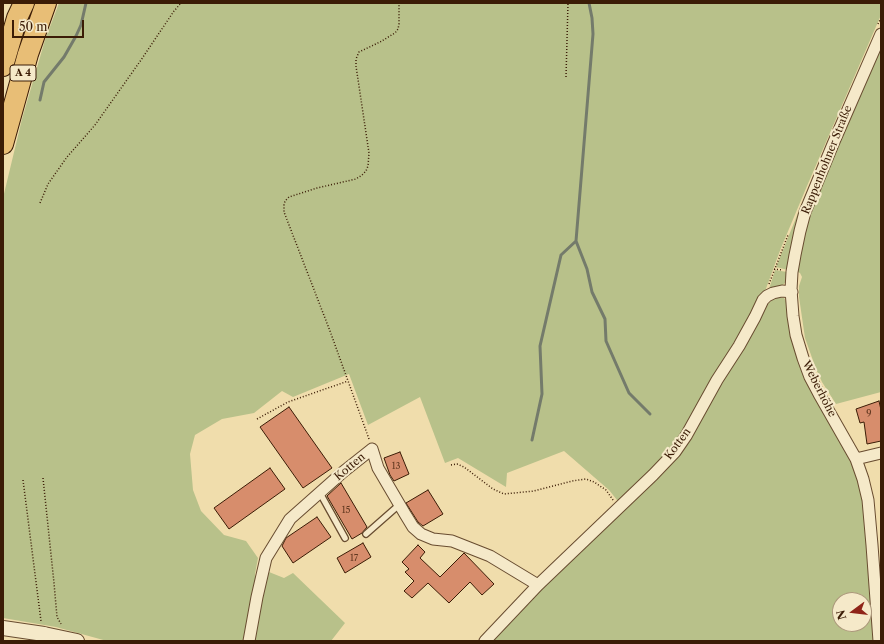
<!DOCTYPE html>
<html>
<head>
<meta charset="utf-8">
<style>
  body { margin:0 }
  #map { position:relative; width:884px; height:644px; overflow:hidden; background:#f0ddac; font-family:"Libre Caslon Text",serif }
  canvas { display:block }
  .frame { position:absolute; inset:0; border:4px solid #3b1c06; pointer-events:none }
  .north { position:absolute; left:832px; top:592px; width:40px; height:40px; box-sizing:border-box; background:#f5e9c9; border:1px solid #ab977b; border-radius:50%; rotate:255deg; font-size:11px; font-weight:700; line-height:16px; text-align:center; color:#3b1c06 }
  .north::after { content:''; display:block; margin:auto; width:14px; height:18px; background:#8f2418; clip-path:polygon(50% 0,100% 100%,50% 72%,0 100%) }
  .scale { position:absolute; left:12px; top:20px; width:72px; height:18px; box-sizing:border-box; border:2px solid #3b1c06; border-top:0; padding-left:5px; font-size:12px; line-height:14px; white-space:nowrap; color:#3b1c06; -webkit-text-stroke:3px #f5e9c9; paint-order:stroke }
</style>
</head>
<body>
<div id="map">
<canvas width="884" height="644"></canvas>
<div class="frame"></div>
<div class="north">N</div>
<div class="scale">50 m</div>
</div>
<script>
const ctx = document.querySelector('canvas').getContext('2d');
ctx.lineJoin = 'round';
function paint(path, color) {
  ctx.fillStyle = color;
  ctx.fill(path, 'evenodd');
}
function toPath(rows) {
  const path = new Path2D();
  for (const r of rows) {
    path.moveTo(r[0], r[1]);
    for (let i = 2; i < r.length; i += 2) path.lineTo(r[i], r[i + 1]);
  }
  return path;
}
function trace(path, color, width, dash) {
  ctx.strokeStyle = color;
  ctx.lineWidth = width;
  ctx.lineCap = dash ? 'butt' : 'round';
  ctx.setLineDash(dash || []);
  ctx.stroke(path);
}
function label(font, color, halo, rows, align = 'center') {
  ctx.font = font + ' "Libre Caslon Text",serif';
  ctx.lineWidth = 4;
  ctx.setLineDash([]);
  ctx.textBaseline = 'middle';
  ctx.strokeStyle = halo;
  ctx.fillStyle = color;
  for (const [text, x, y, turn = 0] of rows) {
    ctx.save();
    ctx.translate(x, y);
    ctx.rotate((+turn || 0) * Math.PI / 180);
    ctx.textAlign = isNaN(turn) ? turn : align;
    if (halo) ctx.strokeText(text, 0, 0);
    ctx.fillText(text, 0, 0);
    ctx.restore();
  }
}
paint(toPath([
  [59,3,881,3,881,15,807,186,781,248,764,294,674,447,622,500,617,500,609,490,564,451,507,473,506,487,458,458,445,463,420,397,368,425,349,374,293,397,282,391,254,413,222,419,195,435,190,454,193,490,201,511,224,535,246,541,258,558,255,574,256,583,245,641,107,641,56,627,3,618,3,198,22,119,45,40],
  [881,46,881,392,836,404,822,382,816,369,805,338,799,297,799,286,802,277,800,273,796,271,809,214],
  [807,191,809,192,797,224,794,234,788,270,776,267],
  [775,270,787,272,787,279,785,283,781,286,770,290,769,289],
  [780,297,784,298,786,301,789,317,868,500,875,582,881,582,881,641,489,641,530,599,657,476,763,309,772,300],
  [840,600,864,600,864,624,840,624],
  [269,572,284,578,293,573,345,623,331,641,253,641,260,603]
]), '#b8c18a');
trace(toPath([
  [40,100,44,82,64,57,76,36,81,25,86,3],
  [576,241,587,269,592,292,605,319,606,341,617,366,629,393,650,414],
  [532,440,542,394,540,346,561,255,576,241,593,34,592,18,589,3]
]), '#747b6b', 3);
const building = toPath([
  [879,401,881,410,881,441,867,444,864,422,860,423,856,409,879,401],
  [289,407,332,468,303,488,260,427,289,407],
  [400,452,409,474,394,481,390,475,384,458,400,452],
  [270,468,285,489,229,529,214,508,270,468],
  [341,483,367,527,362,533,352,539,327,496,341,483],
  [428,490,443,514,423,526,418,522,406,503,428,490],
  [317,517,331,537,293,563,282,546,286,538,317,517],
  [363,543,371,557,345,573,337,558,363,543],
  [418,545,425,552,420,558,440,577,464,553,494,584,482,595,470,582,449,603,428,583,412,598,404,591,414,581,405,572,409,569,402,562,418,545]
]);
paint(building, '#d78d6c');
trace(building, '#3b1c06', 1);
const service = toPath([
  [320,493,345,538],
  [366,534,399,505]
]);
const minor = toPath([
  [856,459,881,453],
  [249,641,257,597,266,558,290,519,343,472,372,449,378,468,405,514,413,527,421,534,433,539,452,541,490,556,538,585],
  [485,641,538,585,653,475,675,452,686,436,717,380,739,346,755,317,763,300,767,296,773,293,782,291,792,292],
  [879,641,872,545,868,500,863,479,856,459,819,394,810,377,803,358,796,335,793,316,791,290,792,272,795,255,800,231,805,212,833,144,881,34]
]);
const tertiary = toPath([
  [44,634,77,641]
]);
const motorway = toPath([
  [3,66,17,18,24,3],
  [3,144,28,54,46,3]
]);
trace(service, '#684c30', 8);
trace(minor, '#684c30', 13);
trace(tertiary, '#684c30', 16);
trace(motorway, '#3b1c06', 22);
trace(toPath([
  [878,24,881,18],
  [566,77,568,3],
  [40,203,48,184,67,157,95,125,141,60,174,11,181,3],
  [774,269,782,270],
  [769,284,788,235],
  [257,419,288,402,348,381],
  [369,439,330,331,284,212,284,205,285,201,289,197,317,188,356,179,362,175,366,171,368,166,369,153,356,66,356,59,359,52,380,42,395,33,398,29,399,24,399,3],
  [451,465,457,464,464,467,493,489,504,494,534,491,572,481,586,479,594,482,606,490,613,500],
  [43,478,54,583,57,617,61,624],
  [23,480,41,621]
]), '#3b1c06', 1.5, [1, 2]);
trace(service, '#f5e9c9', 5.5);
trace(minor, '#f5e9c9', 11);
trace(tertiary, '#f5e9c9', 14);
trace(motorway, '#e8be76', 20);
const tertiaryBridge = toPath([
  [3,628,44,634]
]);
trace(tertiaryBridge, '#684c30', 16, []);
trace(tertiaryBridge, '#f5e9c9', 14);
label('9px', '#623820', null, [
  ["9",869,413],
  ["13",396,466],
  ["15",346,510],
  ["17",354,558]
]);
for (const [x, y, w] of [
  [23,73,26]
]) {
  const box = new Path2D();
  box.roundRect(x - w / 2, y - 8, w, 16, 3);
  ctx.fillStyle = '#f5e9c9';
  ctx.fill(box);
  trace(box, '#3b1c06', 1);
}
label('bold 10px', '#3b1c06', null, [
  ["A 4",23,73]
]);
label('11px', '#3b1c06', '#f5e9c9', [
  ["Rappenhohner Straße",827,160,-68],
  ["Weberhöhe",819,389,63],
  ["Kotten",678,444,-54],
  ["Kotten",350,467,-40]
]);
</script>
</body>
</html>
